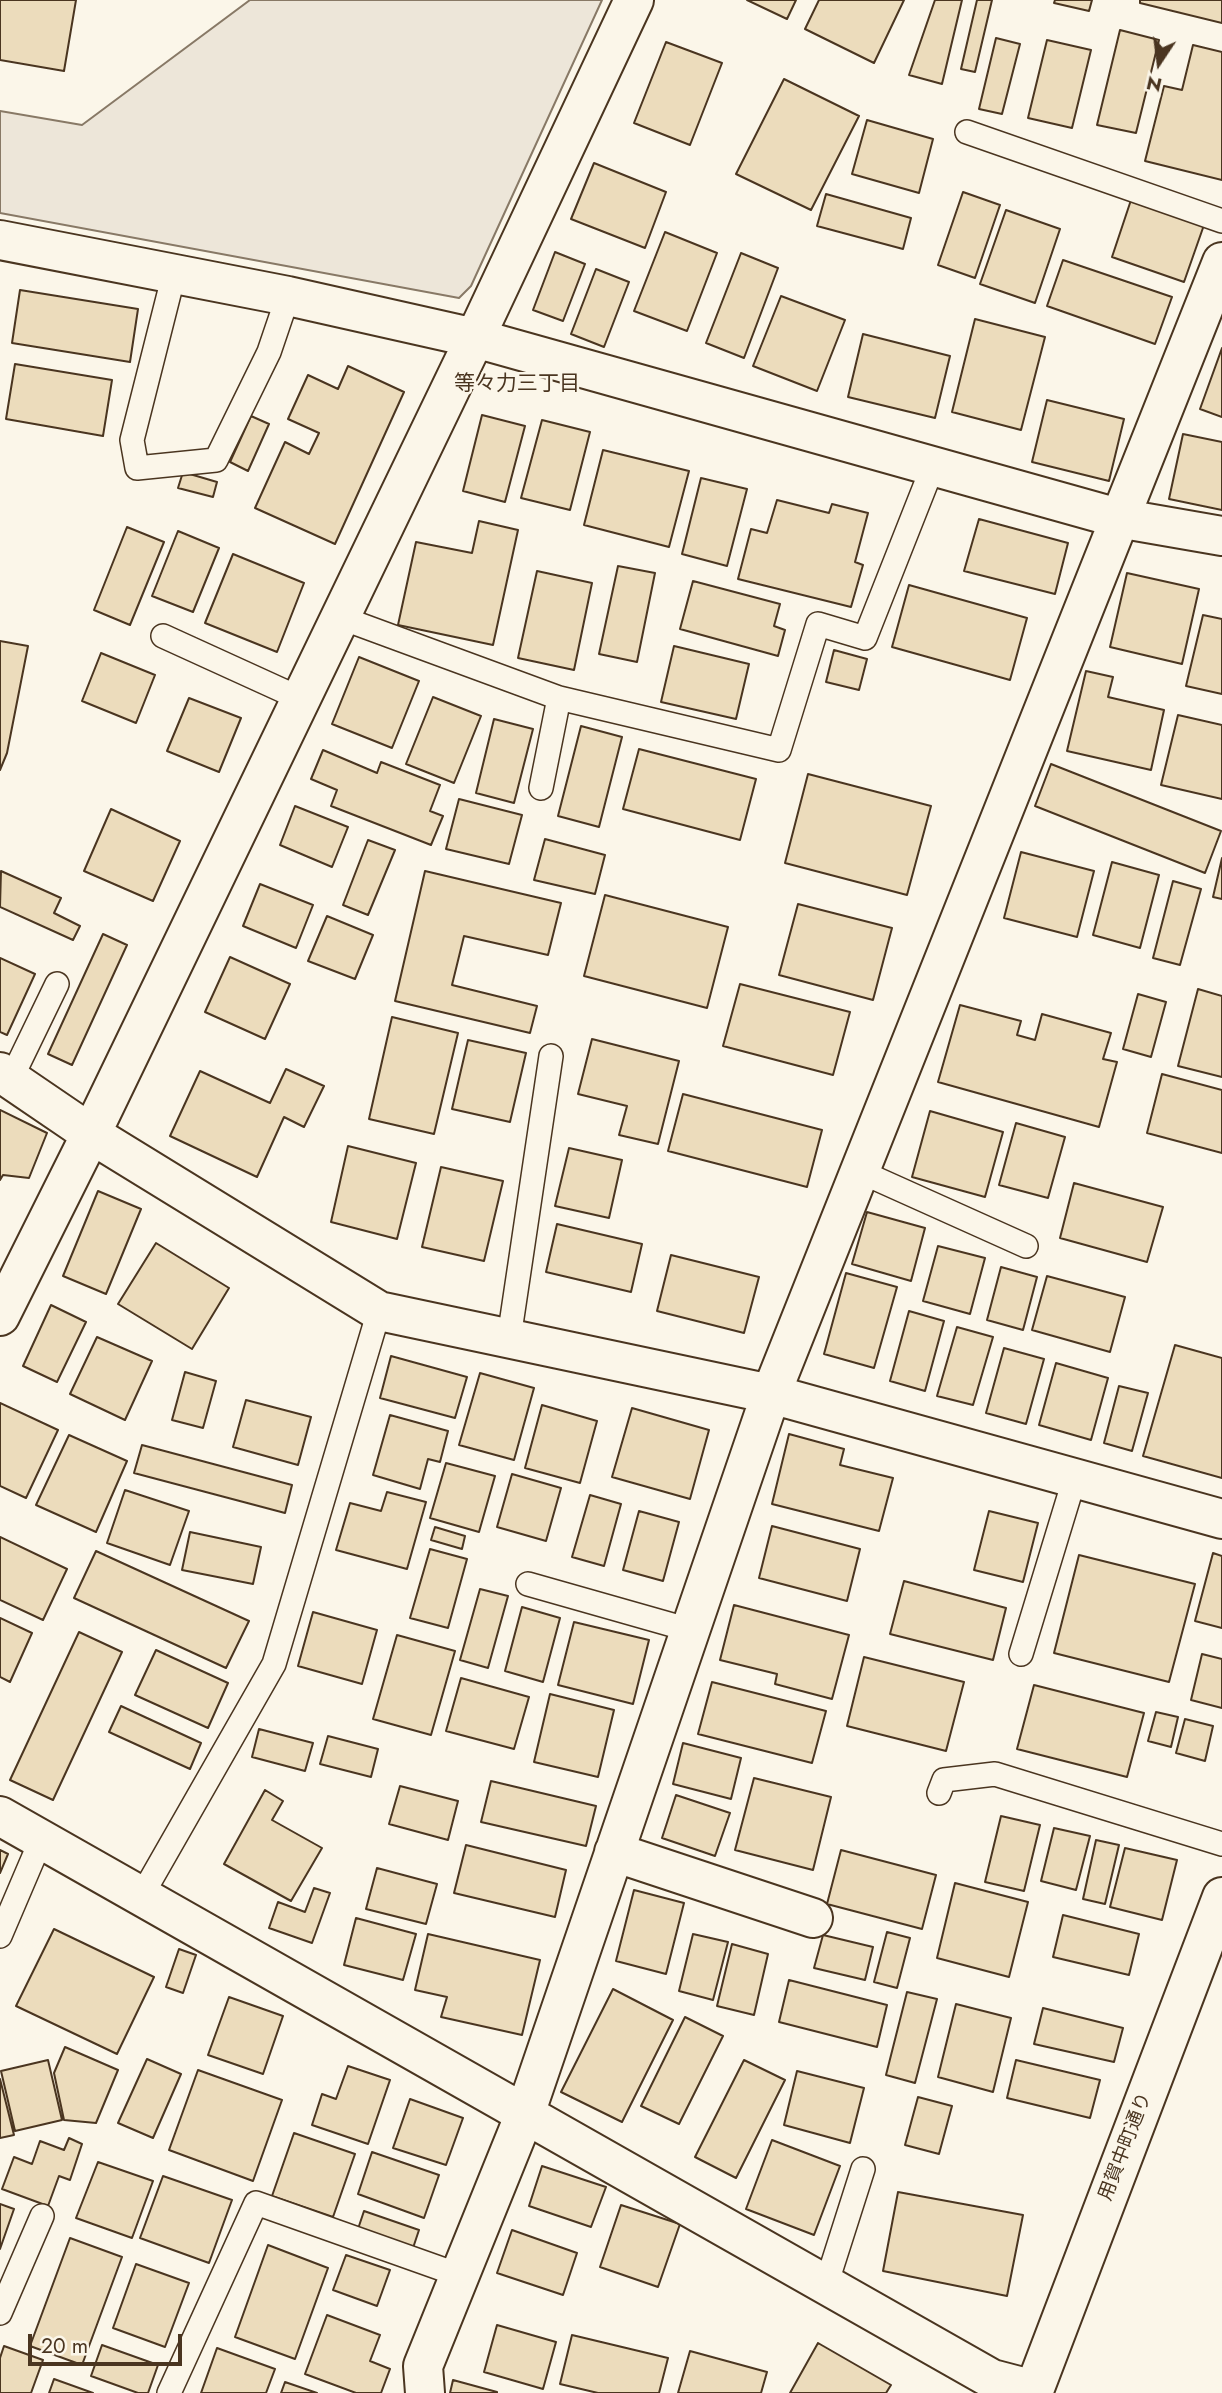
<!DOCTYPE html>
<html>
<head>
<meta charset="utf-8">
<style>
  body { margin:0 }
  #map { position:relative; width:1222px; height:2393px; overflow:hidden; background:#fbf6e9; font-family:Jost,sans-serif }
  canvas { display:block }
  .north { position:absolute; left:1124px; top:28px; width:70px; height:70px; -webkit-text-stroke:5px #fbf6e9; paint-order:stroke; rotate:193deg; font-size:19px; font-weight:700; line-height:28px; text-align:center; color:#4a3520 }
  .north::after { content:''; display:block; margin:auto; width:24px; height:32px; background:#4a3520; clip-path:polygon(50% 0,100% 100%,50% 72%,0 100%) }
  .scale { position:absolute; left:28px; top:2334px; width:154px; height:32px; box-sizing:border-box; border:4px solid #4a3520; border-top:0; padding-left:9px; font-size:21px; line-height:24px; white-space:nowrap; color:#4a3520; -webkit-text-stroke:5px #fbf6e9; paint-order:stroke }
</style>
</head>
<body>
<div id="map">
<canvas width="1222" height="2393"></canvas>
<div class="north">N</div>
<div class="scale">20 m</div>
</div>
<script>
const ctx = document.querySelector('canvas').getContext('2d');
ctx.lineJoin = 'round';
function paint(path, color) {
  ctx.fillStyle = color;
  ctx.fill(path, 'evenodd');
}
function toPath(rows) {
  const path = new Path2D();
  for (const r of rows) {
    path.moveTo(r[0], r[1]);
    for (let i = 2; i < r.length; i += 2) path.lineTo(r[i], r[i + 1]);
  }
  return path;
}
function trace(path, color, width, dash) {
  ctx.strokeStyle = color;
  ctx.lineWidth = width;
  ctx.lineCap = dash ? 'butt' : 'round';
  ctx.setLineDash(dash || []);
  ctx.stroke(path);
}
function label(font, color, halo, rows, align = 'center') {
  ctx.font = font + ' Jost,"Noto Sans JP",sans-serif';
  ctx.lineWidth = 5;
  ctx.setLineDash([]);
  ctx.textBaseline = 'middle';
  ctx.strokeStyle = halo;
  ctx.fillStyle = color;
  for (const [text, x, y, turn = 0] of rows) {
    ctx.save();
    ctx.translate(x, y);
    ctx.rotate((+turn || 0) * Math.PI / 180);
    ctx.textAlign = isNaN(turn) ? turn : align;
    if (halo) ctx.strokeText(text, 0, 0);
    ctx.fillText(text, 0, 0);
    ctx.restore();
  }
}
const green = toPath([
  [250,0,602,0,471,286,459,298,0,213,0,111,82,125,250,0]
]);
paint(green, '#ede6d9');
trace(green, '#887966', 2);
const building = toPath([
  [0,0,76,0,64,71,0,60,0,0],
  [747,0,796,0,787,19,747,0],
  [819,0,904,0,874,63,805,29,819,0],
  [935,0,962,0,942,84,909,75,935,0],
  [977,0,992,0,975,72,961,69,977,0],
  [1055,0,1092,0,1089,11,1054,3,1055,0],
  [1140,0,1222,0,1222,23,1140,3,1140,0],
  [1120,30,1159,40,1136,133,1097,125,1120,30],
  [996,38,1020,44,1002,114,979,109,996,38],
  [1047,40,1091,50,1072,128,1028,118,1047,40],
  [666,42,722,63,690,145,634,123,666,42],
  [1193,45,1222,52,1222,180,1145,161,1164,86,1182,90,1193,45],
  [784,79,859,116,811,210,736,174,784,79],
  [867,120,933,139,919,193,852,174,867,120],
  [594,163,666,192,645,248,571,219,594,163],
  [963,192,1000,205,975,278,938,265,963,192],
  [826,194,911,218,903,249,817,226,826,194],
  [1131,200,1204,225,1184,282,1112,257,1131,200],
  [1006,210,1060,229,1035,303,980,284,1006,210],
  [665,232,717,253,687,331,634,311,665,232],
  [555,252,585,264,563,321,533,310,555,252],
  [741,253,778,268,744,358,706,343,741,253],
  [1063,260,1172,297,1155,344,1047,306,1063,260],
  [596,269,629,282,604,347,571,334,596,269],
  [20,290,138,309,130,362,12,343,20,290],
  [781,296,845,320,817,391,753,366,781,296],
  [975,319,1045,337,1021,430,952,412,975,319],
  [863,334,950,356,935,418,848,397,863,334],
  [1222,348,1222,417,1200,409,1222,348],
  [15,364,112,380,103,436,6,419,15,364],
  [348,366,404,392,335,544,255,508,285,442,309,454,319,433,288,419,308,375,338,389,348,366],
  [1047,400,1124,419,1109,481,1032,462,1047,400],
  [482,415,525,426,505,502,463,491,482,415],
  [251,416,269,424,248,471,230,462,251,416],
  [542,420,590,432,570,510,521,498,542,420],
  [1183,434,1222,442,1222,510,1169,499,1183,434],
  [603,450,689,471,669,547,584,525,603,450],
  [183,472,217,482,213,497,178,488,183,472],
  [701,478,747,489,727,566,682,554,701,478],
  [777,500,829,513,832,504,868,513,855,562,863,565,851,607,738,579,751,529,767,533,777,500],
  [979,519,1068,543,1055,594,964,571,979,519],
  [479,521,518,530,493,645,398,625,416,542,472,553,479,521],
  [127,527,164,542,130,625,94,610,127,527],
  [178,531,219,548,193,612,152,596,178,531],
  [233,554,304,583,277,652,205,623,233,554],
  [618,566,655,573,637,662,599,654,618,566],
  [537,571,592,583,574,670,518,658,537,571],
  [1127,573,1199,589,1182,664,1110,647,1127,573],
  [693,581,780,604,774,626,785,630,778,656,680,629,693,581],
  [909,585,1027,618,1010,680,892,647,909,585],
  [1203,615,1222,619,1222,694,1186,686,1203,615],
  [0,641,28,646,7,753,0,770,0,641],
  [674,646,749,664,736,719,661,702,674,646],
  [834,650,867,659,859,690,826,682,834,650],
  [101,653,155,675,136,723,82,701,101,653],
  [359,657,419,681,392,748,332,724,359,657],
  [1086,671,1113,677,1108,697,1164,710,1151,770,1067,751,1086,671],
  [433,697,481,716,454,783,406,764,433,697],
  [189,698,241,718,219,772,167,751,189,698],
  [1178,715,1222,725,1222,799,1161,785,1178,715],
  [494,719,533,729,514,803,476,793,494,719],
  [581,726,622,737,599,827,558,816,581,726],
  [639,749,756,779,740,840,623,809,639,749],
  [323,750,377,773,381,762,440,785,430,811,443,816,431,845,331,806,337,790,311,779,323,750],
  [1051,764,1221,831,1205,873,1035,806,1051,764],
  [808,774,931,806,907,895,785,863,808,774],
  [459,799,522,815,509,864,446,849,459,799],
  [295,806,348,827,332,867,280,845,295,806],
  [111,809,180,841,153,901,84,871,111,809],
  [545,839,605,855,595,894,534,880,545,839],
  [368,840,395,850,368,915,343,905,368,840],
  [1021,852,1094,871,1077,937,1004,918,1021,852],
  [1222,858,1222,899,1213,897,1222,858],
  [1112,862,1159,875,1140,948,1093,935,1112,862],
  [1,871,61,898,54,913,80,926,73,940,0,907,1,871],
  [425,871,561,903,548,955,464,936,452,985,537,1006,530,1033,395,1001,425,871],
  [1173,881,1201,889,1180,965,1153,958,1173,881],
  [260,884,313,905,296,948,243,926,260,884],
  [605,895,728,927,707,1008,584,976,605,895],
  [798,904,892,928,873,1000,779,975,798,904],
  [327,916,373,935,355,979,308,961,327,916],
  [103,934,127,945,72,1065,48,1054,103,934],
  [230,957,290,984,265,1039,205,1012,230,957],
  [0,958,35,974,7,1035,0,1032,0,958],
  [740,984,850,1012,833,1075,723,1046,740,984],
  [1198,989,1222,996,1222,1077,1178,1066,1198,989],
  [1138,994,1166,1002,1151,1057,1123,1049,1138,994],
  [960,1005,1021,1021,1017,1035,1035,1040,1042,1014,1111,1033,1103,1059,1117,1062,1099,1127,938,1082,960,1005],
  [392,1017,458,1033,434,1134,369,1119,392,1017],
  [592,1039,679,1061,658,1144,619,1135,627,1106,578,1094,592,1039],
  [468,1040,526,1053,510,1122,452,1109,468,1040],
  [286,1069,324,1086,304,1127,284,1117,257,1177,170,1136,200,1071,270,1103,286,1069],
  [1162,1074,1222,1090,1222,1153,1147,1133,1162,1074],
  [683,1094,822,1130,807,1187,668,1151,683,1094],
  [0,1110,47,1133,29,1178,3,1175,0,1180,0,1110],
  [930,1111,1003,1132,985,1197,912,1177,930,1111],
  [1016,1123,1065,1137,1048,1198,999,1185,1016,1123],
  [348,1146,416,1163,397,1239,331,1222,348,1146],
  [569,1148,622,1160,609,1218,555,1206,569,1148],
  [441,1167,503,1181,484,1261,422,1247,441,1167],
  [1074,1183,1163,1207,1147,1262,1060,1238,1074,1183],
  [98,1191,141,1209,106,1294,63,1276,98,1191],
  [867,1212,925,1228,911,1281,852,1264,867,1212],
  [557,1224,642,1244,631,1292,546,1272,557,1224],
  [156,1243,229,1288,192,1349,118,1304,156,1243],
  [938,1246,985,1258,970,1314,923,1301,938,1246],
  [671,1255,759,1277,744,1333,657,1311,671,1255],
  [1001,1267,1037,1277,1023,1330,987,1320,1001,1267],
  [846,1273,897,1287,874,1368,824,1354,846,1273],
  [1047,1276,1125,1297,1110,1352,1032,1330,1047,1276],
  [51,1305,86,1322,57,1382,23,1366,51,1305],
  [909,1311,944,1321,925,1391,890,1381,909,1311],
  [957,1327,993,1337,973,1405,937,1396,957,1327],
  [97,1337,152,1361,125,1420,70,1394,97,1337],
  [1175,1345,1222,1358,1222,1478,1143,1456,1175,1345],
  [1004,1348,1044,1359,1026,1424,986,1413,1004,1348],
  [391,1356,467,1377,455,1418,380,1398,391,1356],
  [1056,1363,1108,1378,1091,1440,1039,1425,1056,1363],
  [185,1372,216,1381,203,1428,172,1420,185,1372],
  [480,1373,534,1388,514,1460,459,1445,480,1373],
  [1119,1386,1148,1393,1132,1451,1104,1443,1119,1386],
  [246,1400,311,1417,298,1465,233,1447,246,1400],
  [0,1403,58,1430,26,1498,0,1486,0,1403],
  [542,1405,597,1421,580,1483,525,1468,542,1405],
  [632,1408,709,1430,690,1499,612,1477,632,1408],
  [390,1415,448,1431,440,1462,428,1459,420,1489,373,1475,390,1415],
  [789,1434,844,1449,840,1465,893,1478,879,1531,772,1504,789,1434],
  [69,1435,127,1461,96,1532,36,1505,69,1435],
  [142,1445,292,1485,285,1513,134,1473,142,1445],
  [446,1463,495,1476,479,1532,430,1518,446,1463],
  [512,1474,561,1488,546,1541,497,1527,512,1474],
  [125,1490,189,1511,170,1565,107,1543,125,1490],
  [387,1492,426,1502,407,1569,336,1550,350,1503,381,1511,387,1492],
  [590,1495,621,1504,604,1566,572,1557,590,1495],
  [639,1511,679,1522,663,1581,623,1570,639,1511],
  [989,1511,1038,1523,1023,1582,974,1570,989,1511],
  [772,1526,860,1549,847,1601,759,1578,772,1526],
  [435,1527,465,1536,462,1549,431,1540,435,1527],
  [190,1532,261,1547,253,1584,182,1570,190,1532],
  [0,1537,67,1569,43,1620,0,1600,0,1537],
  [430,1549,467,1559,448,1628,410,1618,430,1549],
  [96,1551,249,1621,226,1668,74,1598,96,1551],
  [1213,1553,1222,1556,1222,1628,1195,1621,1213,1553],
  [1079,1555,1195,1584,1169,1682,1054,1653,1079,1555],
  [904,1581,1006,1608,993,1660,890,1634,904,1581],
  [480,1589,508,1596,488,1668,460,1660,480,1589],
  [734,1605,849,1635,832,1699,775,1684,777,1674,720,1660,734,1605],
  [522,1607,560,1618,543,1682,505,1671,522,1607],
  [313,1612,377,1630,362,1684,298,1666,313,1612],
  [0,1618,32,1633,10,1682,0,1677,0,1618],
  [574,1622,649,1640,633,1704,558,1685,574,1622],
  [79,1632,122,1652,53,1800,10,1780,79,1632],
  [397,1635,455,1651,431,1735,373,1719,397,1635],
  [156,1650,228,1683,208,1728,135,1695,156,1650],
  [1202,1654,1222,1659,1222,1708,1191,1700,1202,1654],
  [864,1657,964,1682,946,1751,847,1726,864,1657],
  [461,1678,529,1697,514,1749,446,1731,461,1678],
  [712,1682,826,1711,812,1763,698,1734,712,1682],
  [1034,1685,1144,1713,1127,1777,1017,1749,1034,1685],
  [550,1694,614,1710,598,1777,534,1762,550,1694],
  [121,1706,201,1743,190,1769,109,1732,121,1706],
  [1156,1712,1178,1717,1171,1747,1148,1741,1156,1712],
  [1185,1719,1213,1726,1205,1761,1176,1753,1185,1719],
  [259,1729,313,1743,305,1771,252,1757,259,1729],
  [328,1736,378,1749,371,1777,320,1764,328,1736],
  [683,1743,741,1758,731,1799,673,1784,683,1743],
  [754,1778,831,1797,813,1870,735,1850,754,1778],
  [491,1781,596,1806,586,1846,481,1822,491,1781],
  [400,1786,458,1801,448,1840,389,1824,400,1786],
  [265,1790,283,1801,272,1820,322,1848,291,1901,224,1864,265,1790],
  [676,1795,730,1813,715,1856,662,1838,676,1795],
  [1001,1816,1040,1825,1024,1891,985,1882,1001,1816],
  [1054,1828,1090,1836,1076,1890,1041,1881,1054,1828],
  [1096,1840,1119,1845,1105,1904,1083,1899,1096,1840],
  [466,1845,566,1870,555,1917,454,1893,466,1845],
  [1125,1848,1177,1860,1162,1920,1110,1907,1125,1848],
  [0,1850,8,1854,0,1873,0,1850],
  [841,1850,936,1875,922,1929,827,1904,841,1850],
  [377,1868,437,1884,426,1924,366,1909,377,1868],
  [955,1883,1028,1902,1009,1977,937,1958,955,1883],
  [314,1888,330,1893,312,1943,269,1928,278,1902,305,1912,314,1888],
  [634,1890,684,1903,666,1974,616,1961,634,1890],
  [1063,1915,1139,1934,1129,1975,1053,1957,1063,1915],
  [356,1918,416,1934,403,1980,344,1965,356,1918],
  [54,1929,154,1977,117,2054,16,2006,54,1929],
  [887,1932,910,1938,897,1988,874,1982,887,1932],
  [428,1934,540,1960,522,2035,441,2017,447,1997,415,1990,428,1934],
  [693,1934,728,1942,713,2000,679,1991,693,1934],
  [823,1935,873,1947,865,1980,814,1968,823,1935],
  [732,1944,768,1954,754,2015,717,2006,732,1944],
  [179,1949,196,1955,183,1993,166,1987,179,1949],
  [789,1980,887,2005,877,2047,779,2022,789,1980],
  [613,1989,673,2020,622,2122,561,2092,613,1989],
  [907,1992,937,1999,915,2083,886,2075,907,1992],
  [229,1997,283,2016,263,2074,208,2055,229,1997],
  [956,2004,1011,2018,993,2092,938,2077,956,2004],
  [1043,2008,1123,2028,1114,2062,1034,2044,1043,2008],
  [685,2017,723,2036,679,2124,641,2106,685,2017],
  [65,2047,118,2070,96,2123,64,2120,54,2073,65,2047],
  [147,2059,181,2074,153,2138,118,2123,147,2059],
  [48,2060,62,2120,15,2131,1,2071,48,2060],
  [744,2060,785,2080,736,2178,695,2157,744,2060],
  [1016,2060,1100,2080,1090,2118,1007,2098,1016,2060],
  [348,2066,390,2080,368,2144,312,2125,322,2094,336,2099,348,2066],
  [198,2070,282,2100,253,2181,169,2150,198,2070],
  [797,2071,864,2088,850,2143,784,2125,797,2071],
  [0,2079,14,2135,0,2138,0,2079],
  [918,2097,952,2106,939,2154,905,2145,918,2097],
  [410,2099,463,2118,446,2165,393,2148,410,2099],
  [294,2133,355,2154,333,2217,272,2196,294,2133],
  [69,2138,82,2144,70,2180,59,2176,48,2206,2,2189,14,2157,32,2164,40,2141,64,2150,69,2138],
  [772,2140,840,2166,814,2235,746,2209,772,2140],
  [372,2152,439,2175,424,2218,358,2194,372,2152],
  [98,2162,153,2181,132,2238,76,2218,98,2162],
  [542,2166,606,2187,591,2227,529,2206,542,2166],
  [163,2176,232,2200,209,2263,140,2238,163,2176],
  [898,2192,1023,2215,1007,2296,883,2271,898,2192],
  [0,2204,14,2209,0,2249,0,2204],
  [621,2205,680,2224,658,2287,600,2267,621,2205],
  [364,2211,419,2230,413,2248,358,2229,364,2211],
  [512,2230,577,2253,563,2295,497,2273,512,2230],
  [70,2238,122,2257,82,2365,30,2346,70,2238],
  [268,2245,328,2268,295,2359,235,2337,268,2245],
  [346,2255,390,2270,377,2306,333,2290,346,2255],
  [136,2264,189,2283,165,2347,113,2328,136,2264],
  [327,2315,380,2335,370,2361,390,2369,381,2393,356,2393,305,2374,327,2315],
  [497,2325,556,2342,543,2389,484,2372,497,2325],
  [572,2335,668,2358,659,2393,598,2393,560,2384,572,2335],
  [818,2343,891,2385,886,2393,790,2393,818,2343],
  [102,2345,158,2365,148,2393,138,2393,91,2376,102,2345],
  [4,2346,43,2360,31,2393,0,2393,0,2358,4,2346],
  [217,2348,275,2369,266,2393,201,2393,217,2348],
  [690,2351,767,2372,761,2393,678,2393,690,2351],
  [54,2379,93,2393,49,2393,54,2379],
  [453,2380,497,2392,497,2393,450,2393,453,2380],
  [285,2382,317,2393,281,2393,285,2382]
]);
paint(building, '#ecdcbc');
trace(building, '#4a3520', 2);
const lane = toPath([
  [967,132,1222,221],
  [174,274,132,440,137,468,216,460,269,352,288,296],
  [339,617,559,698,779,750,818,624,865,638,933,466],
  [163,636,299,698],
  [541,788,559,698],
  [11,1079,57,984],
  [859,1171,1026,1246],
  [509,1338,551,1056],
  [528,1584,690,1630],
  [1021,1654,1075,1477],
  [939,1793,944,1780,995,1774,1222,1844],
  [142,1895,274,1664,379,1311],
  [0,1936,41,1840],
  [826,2285,863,2169],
  [0,2313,42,2216],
  [169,2393,256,2203,459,2275]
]);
const street = toPath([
  [0,240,288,296,475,338,1118,518,1222,536],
  [0,1072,91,1134,379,1311,771,1394,1222,1519],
  [0,1316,91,1134,475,338,634,0],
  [0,1816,992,2379,1034,2390],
  [614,1852,813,1918],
  [425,2393,423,2366,525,2114,771,1394,1222,262]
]);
const secondary = toPath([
  [1033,2393,1222,1897]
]);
trace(lane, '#4a3520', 26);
trace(street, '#4a3520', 42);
trace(secondary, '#4a3520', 42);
trace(lane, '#fbf6e9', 23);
trace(street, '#fbf6e9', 38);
trace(secondary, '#fbf6e9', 38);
label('19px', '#4a3520', '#fbf6e9', [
  ["用賀中町通り",1126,2147,-69]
]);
label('21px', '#4a3520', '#fbf6e9', [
  ["等々力三丁目",517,385]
]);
</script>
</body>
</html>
